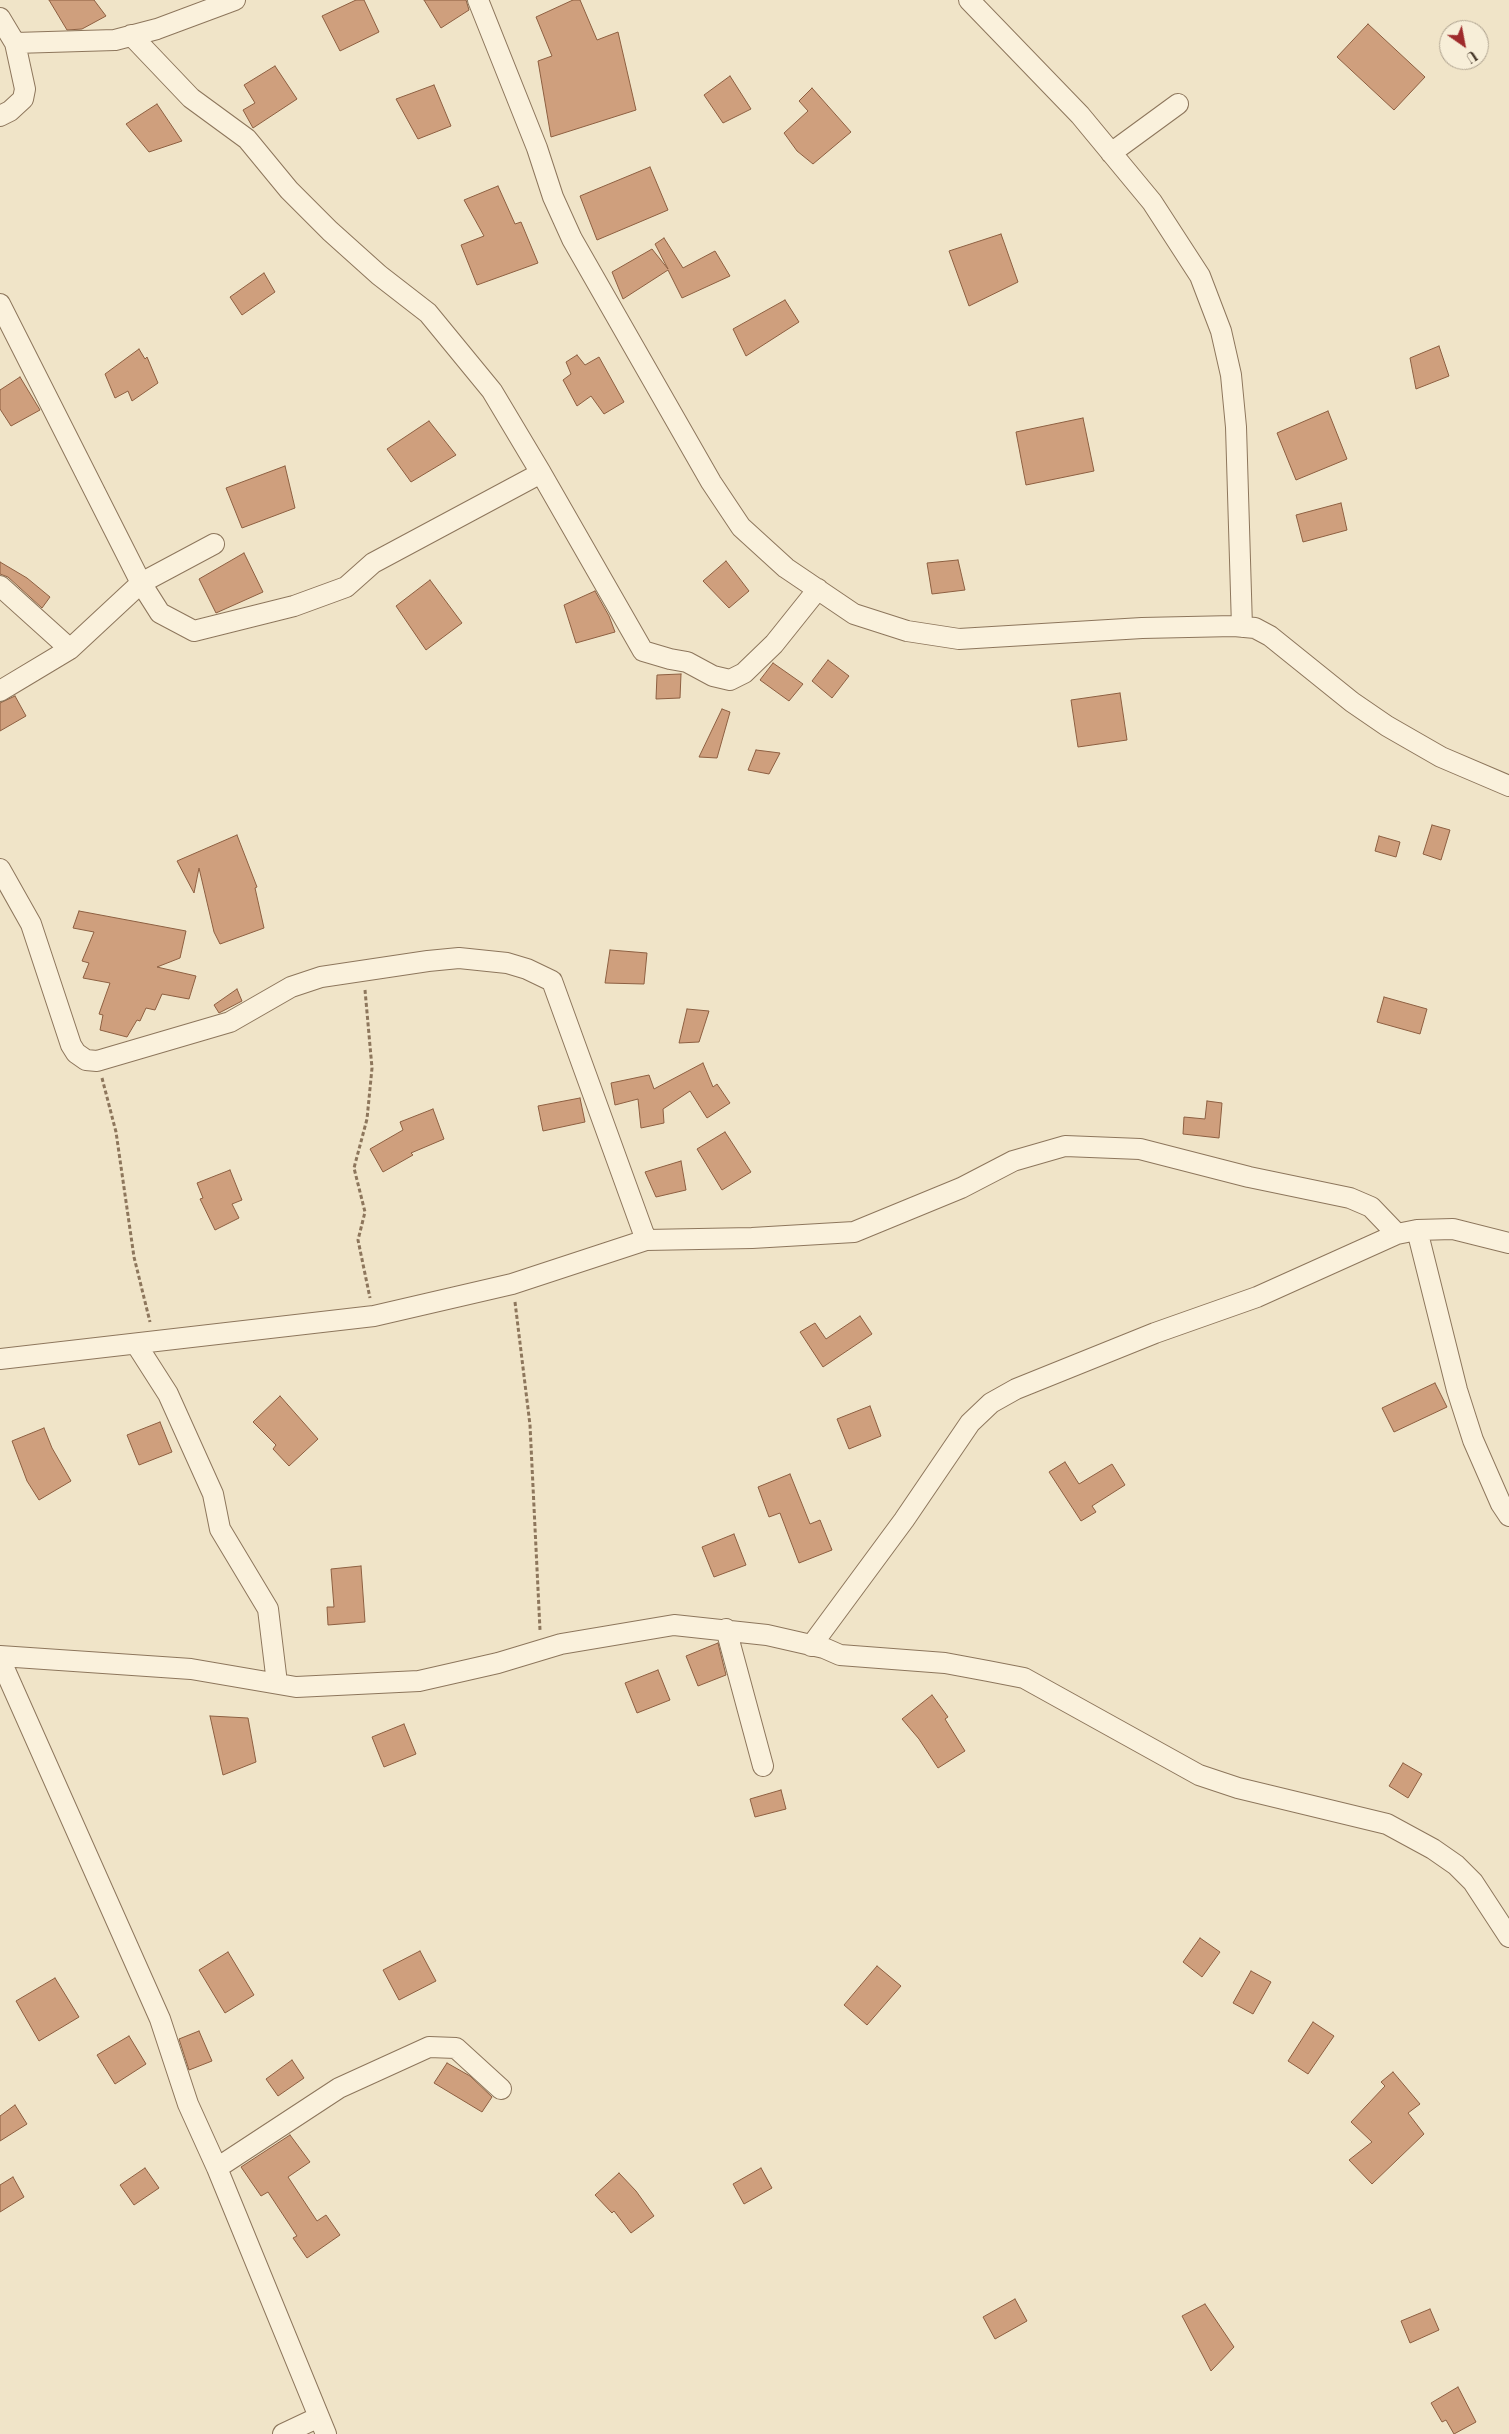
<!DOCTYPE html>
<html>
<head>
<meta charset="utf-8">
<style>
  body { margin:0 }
  #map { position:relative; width:1509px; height:2434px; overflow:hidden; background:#f0e4c8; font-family:"Playfair Display",serif }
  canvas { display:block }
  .north { position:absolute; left:1439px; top:20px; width:50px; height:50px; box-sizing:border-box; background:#f7eed8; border:1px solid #ada18e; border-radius:50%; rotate:147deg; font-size:14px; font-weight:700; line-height:20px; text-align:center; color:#3d2e20 }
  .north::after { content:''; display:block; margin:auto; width:18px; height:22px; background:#9e2a2b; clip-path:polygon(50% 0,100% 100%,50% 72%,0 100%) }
</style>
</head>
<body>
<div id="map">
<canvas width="1509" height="2434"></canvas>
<div class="north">U</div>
</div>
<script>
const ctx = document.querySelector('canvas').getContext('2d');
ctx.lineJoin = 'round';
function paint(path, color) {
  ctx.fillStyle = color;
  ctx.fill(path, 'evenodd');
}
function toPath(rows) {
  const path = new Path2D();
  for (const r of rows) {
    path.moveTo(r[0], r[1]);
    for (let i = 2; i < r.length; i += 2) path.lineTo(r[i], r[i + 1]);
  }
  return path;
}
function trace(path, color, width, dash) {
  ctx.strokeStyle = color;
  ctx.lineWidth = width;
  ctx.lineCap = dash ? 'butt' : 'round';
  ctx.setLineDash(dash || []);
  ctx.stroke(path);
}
const building = toPath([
  [49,0,94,0,106,16,82,29,67,30,49,0],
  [356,0,364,0,379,32,340,51,322,16,356,0],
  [424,0,466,0,469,10,441,28,424,0],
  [573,0,580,0,597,40,618,32,636,110,551,137,538,61,552,56,536,17,573,0],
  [1368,24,1425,77,1394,110,1337,57,1368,24],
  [275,66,297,99,253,128,243,110,255,103,244,85,275,66],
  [730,76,751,109,723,123,704,95,730,76],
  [434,85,451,126,418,139,396,99,434,85],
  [812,88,851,132,813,164,797,151,784,133,808,111,799,101,812,88],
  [157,104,182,141,149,152,126,124,157,104],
  [650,167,668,210,597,240,580,196,650,167],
  [498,186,515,224,521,222,538,263,477,285,461,245,484,236,464,200,498,186],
  [1001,234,1018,282,969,306,949,251,1001,234],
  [664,238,683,268,715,251,730,276,682,298,668,270,623,299,612,272,652,249,668,269,655,244,664,238],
  [264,273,275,292,242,315,230,297,264,273],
  [785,300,799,322,746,356,733,329,785,300],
  [1439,346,1449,376,1416,389,1410,358,1439,346],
  [139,349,145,359,147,357,158,383,132,401,128,391,115,398,105,374,139,349],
  [577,355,585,365,599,357,624,402,604,414,591,396,577,406,563,380,571,374,566,362,577,355],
  [20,377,40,410,11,426,0,409,0,390,20,377],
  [1328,411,1347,459,1296,480,1277,433,1328,411],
  [1083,418,1094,471,1026,485,1016,432,1083,418],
  [429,421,456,455,411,482,387,449,429,421],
  [285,466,295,508,242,528,226,488,285,466],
  [1341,503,1347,530,1303,542,1296,515,1341,503],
  [244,553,263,592,216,613,199,579,244,553],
  [958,560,965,590,932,594,927,563,958,560],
  [726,561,749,591,729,608,703,581,726,561],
  [0,562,27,578,50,597,42,608,8,577,0,574,0,562],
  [430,580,462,623,426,650,396,606,430,580],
  [595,591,609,616,615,632,576,643,564,605,595,591],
  [828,660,849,676,832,698,812,681,828,660],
  [773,663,803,684,789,701,760,680,773,663],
  [681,674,680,698,656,699,657,675,681,674],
  [1120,693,1127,740,1078,747,1071,700,1120,693],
  [15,696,26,716,0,731,0,703,15,696],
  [722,709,730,712,717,758,699,757,722,709],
  [756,750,780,753,769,774,748,770,756,750],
  [1432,825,1450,830,1441,860,1423,854,1432,825],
  [237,835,257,887,255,888,264,928,220,944,214,932,199,868,194,893,177,861,237,835],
  [1379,836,1400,842,1396,857,1375,851,1379,836],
  [79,911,186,931,180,958,157,967,196,976,189,999,162,994,155,1010,146,1008,140,1021,137,1020,127,1037,100,1030,103,1015,99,1014,110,983,83,978,89,963,82,961,94,932,73,928,79,911],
  [610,950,647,953,644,984,605,983,610,950],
  [237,989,242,1001,219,1013,214,1005,237,989],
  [1384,997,1427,1009,1420,1034,1377,1022,1384,997],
  [687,1009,709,1011,699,1042,679,1043,687,1009],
  [703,1063,713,1087,717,1084,730,1103,707,1118,690,1091,663,1109,664,1123,641,1128,638,1099,615,1105,611,1083,649,1075,654,1089,703,1063],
  [580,1098,585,1122,543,1131,538,1106,580,1098],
  [1207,1101,1222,1103,1219,1138,1183,1134,1184,1117,1205,1119,1207,1101],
  [433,1109,444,1139,411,1153,413,1155,383,1172,370,1149,403,1130,400,1122,433,1109],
  [725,1132,751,1172,722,1190,697,1149,725,1132],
  [681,1161,686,1190,656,1197,645,1172,681,1161],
  [230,1170,242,1200,232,1204,239,1218,215,1230,200,1199,203,1198,197,1183,230,1170],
  [860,1316,872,1334,823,1367,800,1332,815,1323,826,1339,860,1316],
  [1435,1383,1447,1407,1394,1432,1382,1408,1435,1383],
  [280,1396,318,1439,289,1466,273,1449,276,1445,253,1422,280,1396],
  [870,1406,881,1436,849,1449,837,1419,870,1406],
  [160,1422,172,1452,139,1465,127,1435,160,1422],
  [44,1428,52,1448,71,1481,39,1500,27,1481,12,1441,44,1428],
  [1065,1462,1079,1484,1112,1464,1125,1485,1092,1506,1096,1512,1081,1521,1049,1472,1065,1462],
  [790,1474,810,1524,820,1520,832,1550,799,1563,780,1513,769,1517,758,1487,790,1474],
  [734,1534,746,1565,714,1577,702,1547,734,1534],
  [361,1566,365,1622,328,1625,327,1607,334,1607,331,1569,361,1566],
  [718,1643,726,1675,698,1686,686,1656,718,1643],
  [658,1670,670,1700,637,1713,625,1683,658,1670],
  [932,1695,948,1717,945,1719,965,1751,938,1768,919,1739,902,1719,932,1695],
  [210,1716,248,1718,256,1762,223,1775,210,1716],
  [404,1724,416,1754,384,1767,372,1737,404,1724],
  [1403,1763,1422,1774,1408,1798,1389,1786,1403,1763],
  [781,1790,786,1809,755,1817,750,1799,781,1790],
  [1200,1938,1220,1952,1202,1977,1183,1962,1200,1938],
  [420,1951,436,1981,399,2000,383,1970,420,1951],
  [228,1952,254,1995,225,2013,199,1970,228,1952],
  [877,1966,901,1986,867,2025,844,2005,877,1966],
  [1251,1971,1271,1982,1253,2014,1233,2003,1251,1971],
  [55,1978,79,2017,39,2041,16,2001,55,1978],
  [1313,2022,1334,2036,1308,2074,1288,2061,1313,2022],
  [199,2031,212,2061,189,2070,179,2039,199,2031],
  [129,2036,146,2064,115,2084,97,2055,129,2036],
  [292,2060,304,2078,278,2096,266,2079,292,2060],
  [447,2063,470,2076,492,2097,482,2112,434,2083,447,2063],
  [1393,2072,1420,2104,1408,2113,1424,2134,1372,2184,1349,2160,1372,2142,1351,2122,1385,2086,1381,2082,1393,2072],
  [15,2105,27,2124,0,2141,0,2116,15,2105],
  [290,2135,310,2162,288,2177,317,2221,326,2215,340,2235,307,2258,293,2238,297,2236,268,2192,261,2196,241,2167,290,2135],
  [145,2168,159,2188,134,2205,120,2185,145,2168],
  [761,2168,772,2188,744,2204,733,2184,761,2168],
  [619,2173,636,2191,654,2216,631,2233,614,2211,612,2213,595,2195,619,2173],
  [13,2177,24,2197,0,2212,0,2185,13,2177],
  [1015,2299,1027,2321,995,2339,983,2317,1015,2299],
  [1205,2304,1234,2347,1211,2371,1182,2316,1205,2304],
  [1430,2309,1439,2330,1410,2343,1401,2321,1430,2309],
  [1458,2387,1476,2422,1454,2434,1446,2420,1442,2422,1431,2403,1458,2387]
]);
paint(building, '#cf9f7d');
trace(building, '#8d5f41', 1);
const minor = toPath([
  [478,0,537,148,553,197,572,239,711,482,741,527,786,568,854,614,907,631,959,639,1142,628,1234,626,1255,628,1270,636,1352,702,1387,726,1441,757,1509,786],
  [969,0,1080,115,1152,202,1200,276,1221,331,1231,375,1236,427,1242,627],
  [0,18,15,43],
  [131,35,191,98,247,139,289,190,330,231,379,275,428,313,492,391,541,473],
  [0,116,10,111,23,99,25,89,15,43,115,40,157,29,235,0],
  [1111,153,1178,104],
  [0,304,141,583,70,649,0,691],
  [214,544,141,583,160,613,194,631,294,606,346,587,373,563,541,473,643,651,670,659,687,662,713,676,730,680,744,673,774,644,818,589],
  [0,586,70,649],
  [0,869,31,924,71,1045,76,1053,86,1060,97,1061,230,1022,291,987,321,977,428,961,459,958,507,963,527,969,552,981,646,1240,512,1284,374,1316,0,1359],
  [1417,1230,1457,1390,1473,1440,1501,1504,1509,1516],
  [646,1240,752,1238,854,1232,961,1188,1013,1161,1065,1146,1140,1149,1249,1177,1350,1198,1371,1207,1397,1234],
  [136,1344,168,1394,213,1494,220,1529,268,1609,277,1683],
  [726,1629,763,1766],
  [811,1646,904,1520,970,1423,991,1403,1016,1389,1155,1333,1257,1297,1397,1234,1417,1230,1453,1229,1509,1243],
  [0,1656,191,1669,296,1687,419,1681,498,1663,561,1644,674,1625,767,1635,824,1648,840,1655,945,1663,988,1671,1024,1678,1199,1775,1238,1788,1387,1824,1433,1849,1456,1865,1473,1882,1509,1937],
  [0,1659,160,2019,188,2104,217,2168,326,2434],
  [217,2168,339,2088,429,2047,456,2048,501,2089],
  [283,2434,319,2417]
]);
trace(minor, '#8d765c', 22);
trace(toPath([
  [365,990,372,1068,367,1119,354,1168,365,1212,358,1240,370,1298],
  [102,1078,116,1132,134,1257,150,1322],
  [515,1302,530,1425,540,1630]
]), '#8d765c', 3, [4, 2.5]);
trace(minor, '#faf1dc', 20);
</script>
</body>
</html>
